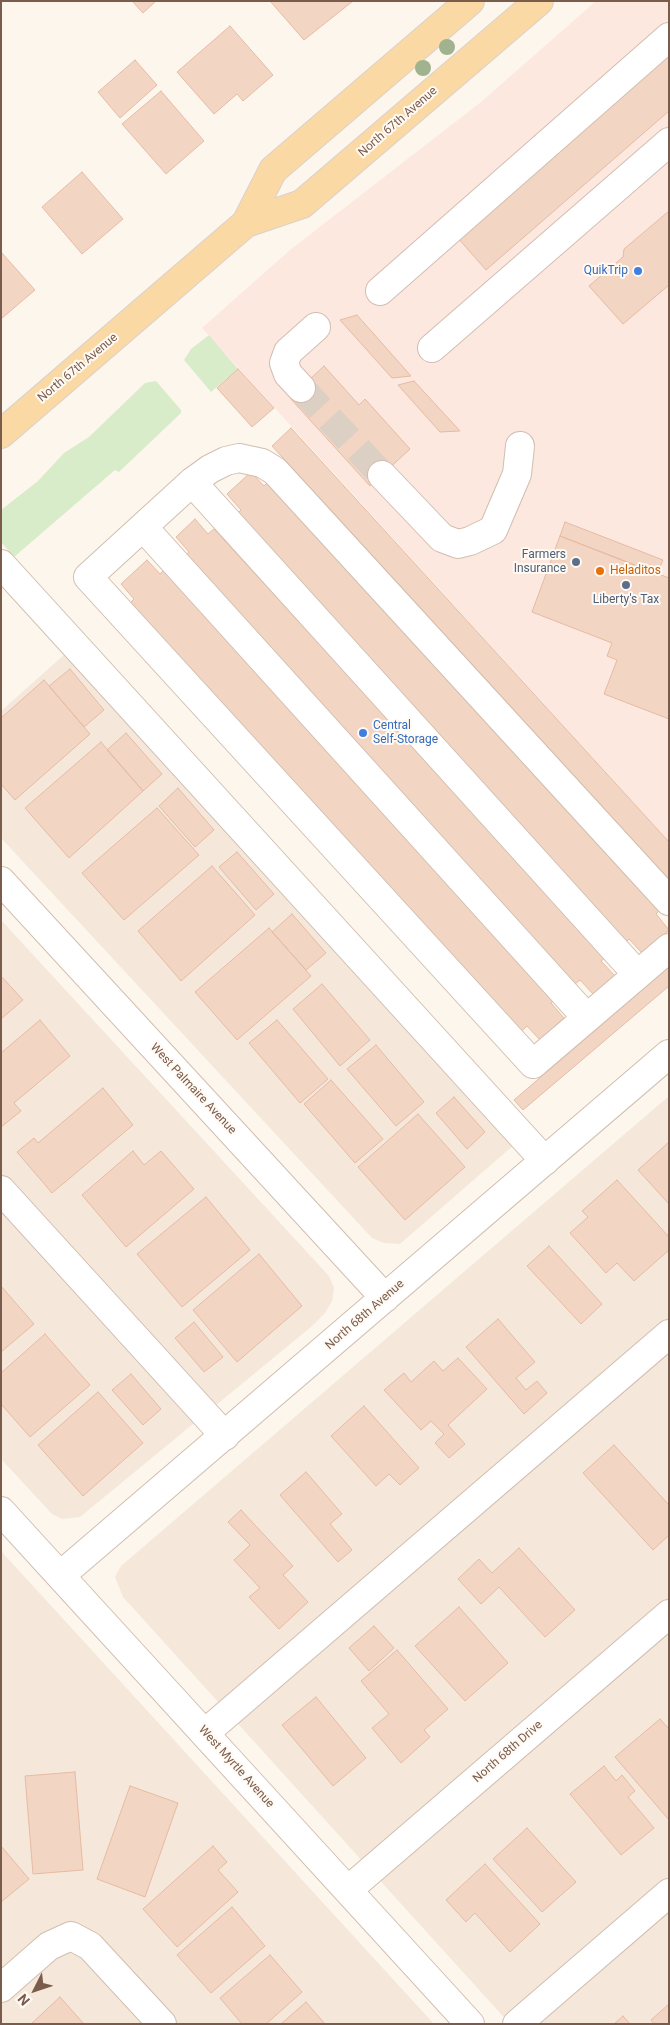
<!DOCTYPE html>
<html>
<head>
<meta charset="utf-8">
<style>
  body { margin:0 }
  #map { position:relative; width:670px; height:2025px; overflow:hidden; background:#fdf6ec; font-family:Roboto,sans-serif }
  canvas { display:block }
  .frame { position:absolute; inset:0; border:2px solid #7a5c4d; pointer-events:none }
  .north { position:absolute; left:10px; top:1965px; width:50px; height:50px; -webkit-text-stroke:4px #fffaf3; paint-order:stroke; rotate:229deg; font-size:14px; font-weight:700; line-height:20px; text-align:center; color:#7a5c4d }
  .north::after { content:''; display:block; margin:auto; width:18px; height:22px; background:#7a5c4d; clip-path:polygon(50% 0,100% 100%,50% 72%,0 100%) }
</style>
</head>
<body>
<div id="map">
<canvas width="670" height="2025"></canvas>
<div class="frame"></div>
<div class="north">N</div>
</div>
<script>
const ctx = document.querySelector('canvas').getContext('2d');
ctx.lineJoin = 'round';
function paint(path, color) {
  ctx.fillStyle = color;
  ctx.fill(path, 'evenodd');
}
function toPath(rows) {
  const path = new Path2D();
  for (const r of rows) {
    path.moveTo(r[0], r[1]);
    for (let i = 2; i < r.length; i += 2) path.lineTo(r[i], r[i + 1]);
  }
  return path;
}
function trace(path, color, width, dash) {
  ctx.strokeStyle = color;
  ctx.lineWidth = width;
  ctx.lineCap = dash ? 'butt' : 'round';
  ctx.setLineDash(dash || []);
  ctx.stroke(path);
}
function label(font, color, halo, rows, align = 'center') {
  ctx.font = font + ' Roboto,sans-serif';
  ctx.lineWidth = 4;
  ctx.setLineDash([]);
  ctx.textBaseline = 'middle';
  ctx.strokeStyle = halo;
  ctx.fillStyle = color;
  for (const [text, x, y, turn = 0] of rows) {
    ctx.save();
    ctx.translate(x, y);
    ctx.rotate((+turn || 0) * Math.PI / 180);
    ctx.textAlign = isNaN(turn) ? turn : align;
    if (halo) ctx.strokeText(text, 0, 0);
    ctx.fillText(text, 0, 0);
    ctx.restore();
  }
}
paint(toPath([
  [75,645,523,1137,400,1244,384,1243,372,1238,1,838,1,711],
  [1,920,329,1276,334,1288,332,1301,325,1313,311,1327,80,1517,62,1519,52,1514,1,1459],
  [669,1096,669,2024,510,2024,123,1597,115,1577,121,1566],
  [1,1551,434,2024,1,2024]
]), '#f5e8da');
paint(toPath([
  [596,1,669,1,669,842,202,328,290,250,481,102]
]), '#fde8e0');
paint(toPath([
  [209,335,238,369,211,392,184,360,191,349],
  [156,381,181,410,181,413,119,472,115,470,14,557,1,542,1,510,38,481,64,453,89,437,145,383]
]), '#d8ecc9');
const building = toPath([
  [132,1,156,1,143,13,132,1],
  [270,1,353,1,304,40,270,1],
  [230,26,273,75,243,101,237,94,214,114,177,72,230,26],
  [669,53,669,111,486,270,457,237,669,53],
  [135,60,157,85,120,118,98,92,135,60],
  [161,91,204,141,166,174,122,124,161,91],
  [82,172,123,219,82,254,42,207,82,172],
  [669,211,669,285,623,324,589,286,623,257,624,249,669,211],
  [1,252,35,290,1,319,1,252],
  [357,315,411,376,392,378,340,320,357,315],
  [324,366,359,405,365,399,410,449,370,486,290,398,324,366],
  [238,369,274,408,252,427,217,388,238,369],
  [414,381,460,431,440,432,398,385,414,381],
  [291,428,669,842,669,879,272,446,291,428],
  [251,472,264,486,269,481,660,910,656,914,669,930,643,954,629,939,625,943,235,516,241,510,227,494,251,472],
  [195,519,208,534,214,529,606,957,601,961,615,976,594,995,580,980,575,984,184,557,189,552,176,537,195,519],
  [565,522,663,560,657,574,560,536,565,522],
  [560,536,669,578,669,719,604,694,617,660,607,656,612,643,532,612,560,536],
  [147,560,160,574,164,570,556,999,551,1003,564,1018,540,1040,527,1026,521,1032,130,603,134,599,121,584,147,560],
  [70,669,104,710,84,727,49,686,70,669],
  [44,680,90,734,15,800,1,784,1,718,44,680],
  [126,733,162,774,143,791,107,750,126,733],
  [101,742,143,791,69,858,25,808,101,742],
  [178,788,214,830,195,847,159,806,178,788],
  [157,808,199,855,124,920,82,873,157,808],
  [237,852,274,894,256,910,219,867,237,852],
  [212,866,255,915,181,981,138,931,212,866],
  [292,914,326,953,306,970,272,932,292,914],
  [269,928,311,976,237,1040,195,992,269,928],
  [669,967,669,986,523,1110,514,1100,669,967],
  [1,976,23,1000,1,1019,1,976],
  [322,984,370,1040,340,1066,293,1009,322,984],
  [40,1020,70,1056,14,1103,21,1111,1,1127,1,1053,40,1020],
  [277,1020,328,1079,300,1103,249,1043,277,1020],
  [376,1045,424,1102,396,1126,347,1069,376,1045],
  [331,1080,383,1139,355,1163,304,1104,331,1080],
  [103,1088,133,1125,52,1193,17,1152,34,1138,38,1143,103,1088],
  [454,1097,485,1132,467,1149,436,1113,454,1097],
  [418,1114,465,1167,405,1220,358,1167,418,1114],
  [669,1142,669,1204,638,1170,669,1142],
  [133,1151,144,1165,161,1151,194,1189,126,1247,82,1195,133,1151],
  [617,1180,669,1237,669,1250,634,1281,617,1263,606,1273,570,1233,588,1217,582,1211,617,1180],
  [206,1197,250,1250,182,1307,137,1254,206,1197],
  [549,1246,602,1304,581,1324,527,1266,549,1246],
  [259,1254,302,1306,237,1362,193,1310,259,1254],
  [1,1286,34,1324,1,1352,1,1286],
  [498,1319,535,1362,516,1378,526,1390,537,1381,547,1393,524,1414,466,1347,498,1319],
  [194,1322,223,1357,204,1372,175,1338,194,1322],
  [45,1334,90,1385,30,1437,1,1404,1,1373,45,1334],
  [458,1358,487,1389,448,1425,465,1444,449,1458,435,1443,444,1434,431,1421,421,1430,384,1390,404,1373,411,1382,434,1361,443,1371,458,1358],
  [131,1374,161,1409,143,1425,112,1390,131,1374],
  [98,1392,143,1443,83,1496,38,1445,98,1392],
  [364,1406,419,1468,400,1485,389,1474,376,1486,331,1436,364,1406],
  [614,1445,669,1505,669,1535,653,1550,583,1473,614,1445],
  [306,1472,342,1514,330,1524,352,1550,338,1562,280,1495,306,1472],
  [241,1510,293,1566,283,1575,308,1602,279,1629,249,1597,260,1588,234,1560,250,1545,228,1522,241,1510],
  [519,1548,575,1610,545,1637,499,1587,481,1604,458,1579,479,1559,492,1573,519,1548],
  [459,1607,508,1663,465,1701,415,1646,459,1607],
  [374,1626,394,1648,369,1671,349,1648,374,1626],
  [397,1650,448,1709,424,1730,430,1737,401,1763,372,1728,389,1714,361,1681,397,1650],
  [316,1697,366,1758,333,1786,282,1725,316,1697],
  [660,1719,669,1729,669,1820,615,1757,660,1719],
  [604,1766,616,1781,622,1775,635,1791,628,1797,654,1828,621,1855,570,1794,604,1766],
  [75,1772,83,1870,33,1874,25,1776,75,1772],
  [130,1786,178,1803,145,1897,97,1879,130,1786],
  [527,1828,576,1882,542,1912,493,1859,527,1828],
  [1,1846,29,1879,1,1902,1,1846],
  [213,1846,227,1862,218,1870,238,1892,177,1947,143,1909,213,1846],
  [485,1864,540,1924,510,1952,475,1913,466,1922,446,1900,485,1864],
  [232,1907,265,1946,211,1993,177,1955,232,1907],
  [270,1955,302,1992,266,2024,242,2024,220,1998,270,1955],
  [60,1997,84,2024,31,2024,60,1997],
  [306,2002,325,2024,281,2024,306,2002],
  [669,2004,669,2024,654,2024,651,2020,669,2004],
  [623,2016,630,2024,614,2024,623,2016]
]);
paint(building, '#f3d5c3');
trace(building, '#e6bba3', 1);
trace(toPath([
  [301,388,382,475]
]), '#dcd0c4', 28, [28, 14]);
const minor = toPath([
  [380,291,669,37],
  [432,348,669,142],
  [301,388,288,374,284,363,288,352,316,327],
  [382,475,442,538,458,544,470,541,493,530,517,474,520,446],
  [192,482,637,974],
  [143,527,587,1018],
  [1,564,545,1161],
  [1,881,385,1298],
  [669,901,275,471,262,463,239,458,226,461,210,469,192,482,88,577,533,1064,669,948],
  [1,1190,225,1436],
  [1,1511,470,2024],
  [61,1575,669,1054],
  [205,1733,669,1334],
  [348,1890,669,1614],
  [1,1988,49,1946,71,1936,90,1946,162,2024],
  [517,2024,669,1893]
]);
const major = toPath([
  [246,223,302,204,539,1],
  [1,434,246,223,273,170,470,1]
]);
trace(minor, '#d1beb0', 30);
trace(major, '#dad1cd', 30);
trace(minor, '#fff', 28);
trace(major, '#fbd9a5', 28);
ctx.fillStyle = '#a0b28e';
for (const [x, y] of [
  [447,47],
  [423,68]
]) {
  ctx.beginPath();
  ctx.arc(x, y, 8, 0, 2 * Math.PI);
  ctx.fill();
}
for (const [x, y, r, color] of [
  [638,271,5,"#3f7fe0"],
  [576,562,5,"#5c6f8a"],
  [600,571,5,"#e8710a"],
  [626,585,5,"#5c6f8a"],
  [363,733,5,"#3f7fe0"]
]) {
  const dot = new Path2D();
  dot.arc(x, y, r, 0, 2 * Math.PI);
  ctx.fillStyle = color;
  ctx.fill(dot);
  trace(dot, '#fffaf3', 2);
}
label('12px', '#7a5c4d', '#fffaf3', [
  ["North 67th Avenue",398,122,-41],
  ["North 67th Avenue",78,368,-40],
  ["West Palmaire Avenue",193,1089,47],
  ["North 68th Avenue",365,1315,-41],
  ["North 68th Drive",508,1752,-41],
  ["West Myrtle Avenue",236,1767,48]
]);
label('12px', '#366cbe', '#fffaf3', [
  ["QuikTrip",628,271],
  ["Central",373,726,"left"],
  ["Self-Storage",373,740,"left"]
], 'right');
label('12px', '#4e5e75', '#fffaf3', [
  ["Farmers",566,555],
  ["Insurance",566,569],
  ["Liberty's Tax",626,600,"center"]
], 'right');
label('12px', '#c56008', '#fffaf3', [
  ["Heladitos",610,571]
], 'left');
</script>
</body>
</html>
